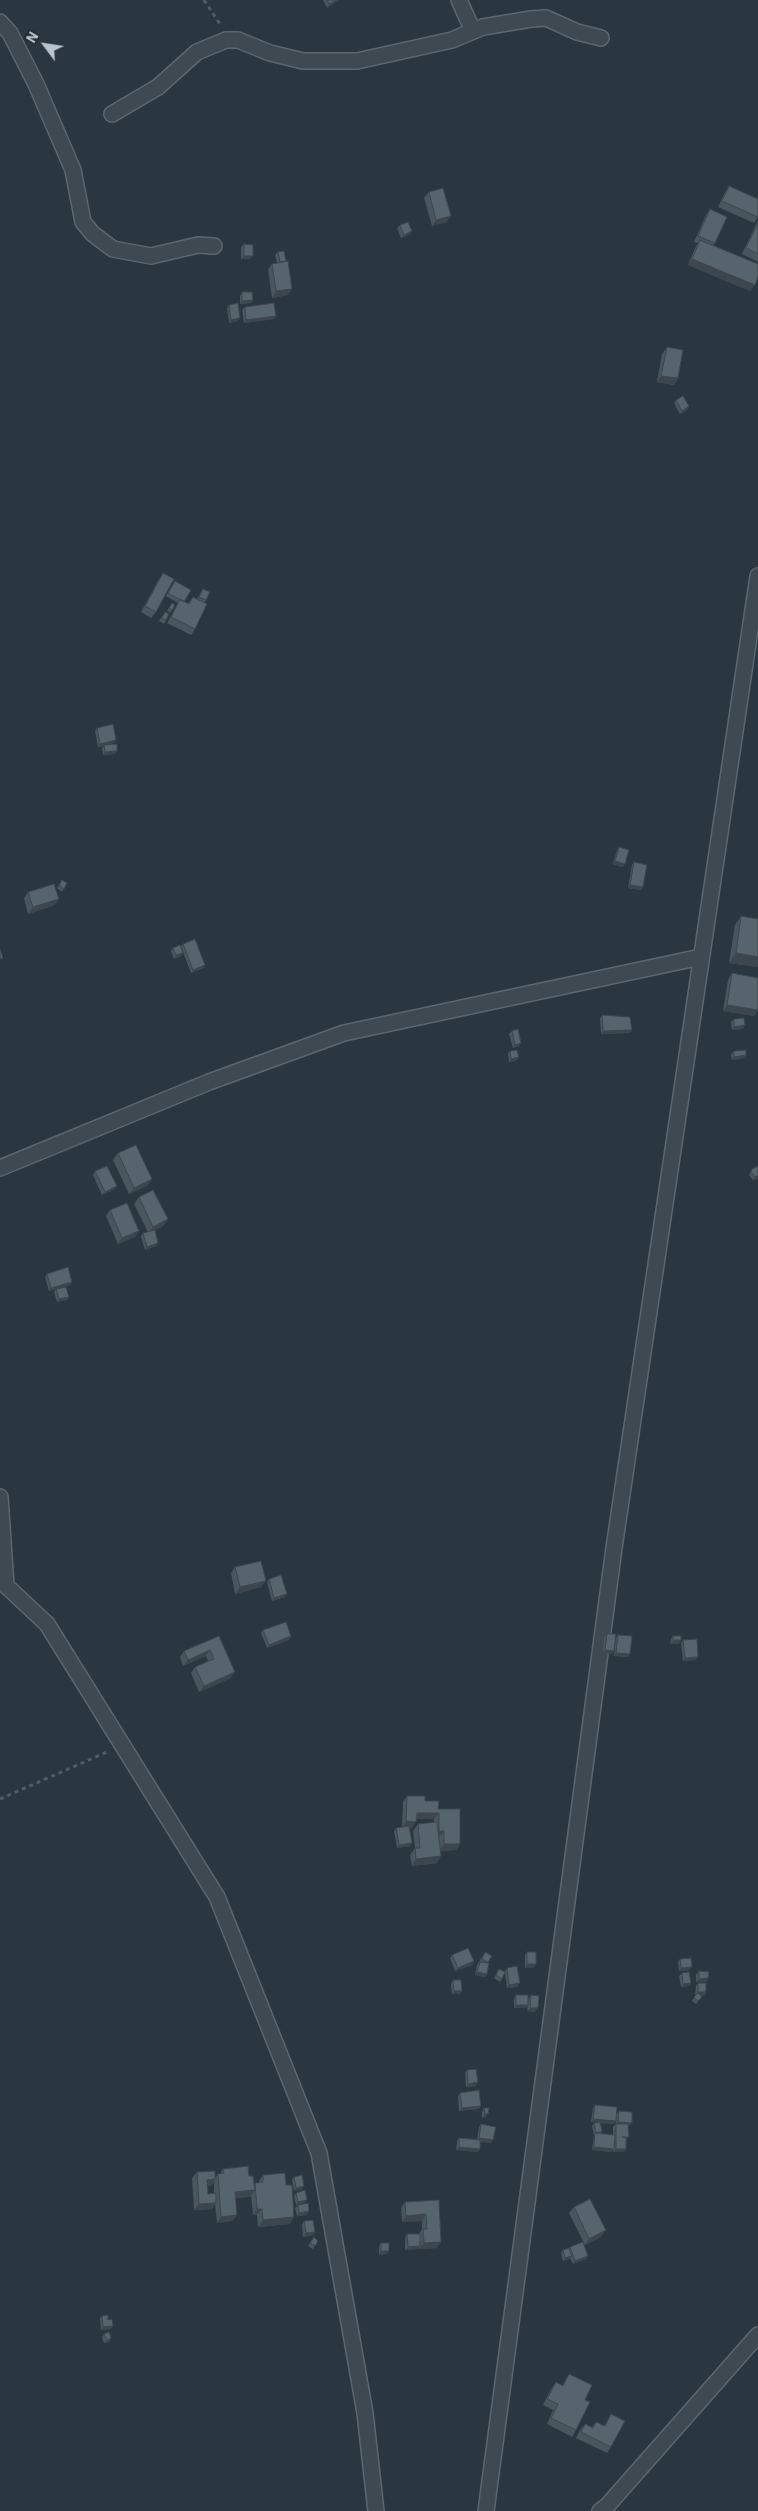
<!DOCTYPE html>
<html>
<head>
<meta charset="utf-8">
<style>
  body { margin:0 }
  #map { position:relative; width:758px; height:2511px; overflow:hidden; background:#2a3741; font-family:"IBM Plex Sans",sans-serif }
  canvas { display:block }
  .north { position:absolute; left:20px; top:20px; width:50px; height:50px; -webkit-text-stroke:4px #232e36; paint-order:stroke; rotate:301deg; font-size:14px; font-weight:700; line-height:20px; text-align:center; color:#bbc3cb }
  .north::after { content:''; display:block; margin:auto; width:18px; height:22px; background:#bbc3cb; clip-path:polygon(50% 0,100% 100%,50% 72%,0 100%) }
</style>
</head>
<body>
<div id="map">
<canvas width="758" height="2511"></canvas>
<div class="north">N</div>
</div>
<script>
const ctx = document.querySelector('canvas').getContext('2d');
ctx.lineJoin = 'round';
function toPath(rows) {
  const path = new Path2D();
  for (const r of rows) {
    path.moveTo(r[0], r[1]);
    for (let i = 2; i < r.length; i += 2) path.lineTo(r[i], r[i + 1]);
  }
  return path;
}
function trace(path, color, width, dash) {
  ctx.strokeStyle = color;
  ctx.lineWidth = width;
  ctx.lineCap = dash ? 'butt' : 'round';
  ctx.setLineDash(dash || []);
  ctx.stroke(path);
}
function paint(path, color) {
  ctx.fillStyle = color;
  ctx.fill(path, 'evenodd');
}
const minor = toPath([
  [459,0,473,31],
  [0,22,10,33,36,84,73,170,83,222,93,234,113,249,151,256,198,245,214,246],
  [112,114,158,87,197,52,226,40,238,40,270,53,303,61,357,61,452,40,483,27,531,19,546,18,577,32,601,38],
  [0,1168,209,1082,344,1033,701,957],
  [0,1497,6,1586],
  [0,1580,47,1624,217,1897,319,2153,365,2413,376,2511],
  [486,2511,614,1548,758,576],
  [600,2511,607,2506,758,2335]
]);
trace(minor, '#5c666e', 18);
trace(toPath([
  [204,0,220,24],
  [0,1799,107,1752]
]), '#4c605f', 3, [4, 4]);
trace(minor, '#3e4951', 15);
paint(toPath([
  [323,0,339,0,327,8],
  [729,186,758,199,758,217,754,223,718,207,725,192],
  [429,192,451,216,446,222,432,226,424,198],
  [710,209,715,243,713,245,750,291,688,265,696,246,698,243,694,242,706,215],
  [758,220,758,262,742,254],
  [400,225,412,231,410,234,401,238,397,228],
  [244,244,250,259,241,259,241,247],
  [278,252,288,295,272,298,268,270,272,264,277,263,275,255],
  [242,292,253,300,251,303,240,304,240,296],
  [229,305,238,321,229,323,227,308],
  [245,307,274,319,244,323,242,310],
  [667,347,678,378,674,385,657,382,662,354],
  [676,400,689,406,687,410,680,414,674,403],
  [163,573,156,612,151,618,141,612,159,579],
  [173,584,184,602,188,603,193,597,197,599,203,589,206,600,204,603,195,629,191,635,167,623,178,603,166,596],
  [172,603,175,605,170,613,167,611],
  [165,612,166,620,164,624,159,621],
  [97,728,116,740,114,743,109,744,117,751,115,754,103,755,102,748,104,746,98,747,95,731],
  [619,847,625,864,622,867,613,864,617,850],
  [634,862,643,887,641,890,628,888,632,865],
  [62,880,67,883,62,892,57,888],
  [28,892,55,905,28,914,24,898],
  [741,916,758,919,758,967,729,963,735,925],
  [183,944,205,965,203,968,191,973,181,947],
  [173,948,183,953,181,956,174,959,171,951],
  [732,973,758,1010,754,1016,723,1011,728,980],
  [602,1015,632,1030,630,1033,601,1034,600,1018],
  [734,1019,743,1029,732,1030,731,1022],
  [512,1031,521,1043,519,1046,513,1048,509,1034],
  [510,1051,519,1057,517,1060,509,1062,508,1054],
  [734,1051,744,1058,732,1060,731,1055],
  [118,1153,152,1179,147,1186,129,1194,113,1160],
  [752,1169,758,1179,753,1180,749,1175],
  [95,1171,115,1189,102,1195,93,1175],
  [139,1197,168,1219,163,1226,153,1231,158,1243,156,1246,145,1250,141,1237,143,1233,148,1232,134,1204],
  [110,1210,139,1231,135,1237,118,1244,106,1216],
  [47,1274,72,1282,70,1285,49,1291,45,1277],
  [56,1289,67,1300,57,1302,54,1292],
  [235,1567,266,1581,261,1587,235,1594,231,1573],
  [269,1579,285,1597,272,1601,267,1582],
  [263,1630,289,1640,267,1648,261,1633],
  [607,1634,612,1654,603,1653,604,1637],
  [618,1635,630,1654,628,1657,614,1656,616,1638],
  [219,1636,231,1678,199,1692,191,1673,195,1667,208,1661,206,1656,183,1666,180,1657,184,1651],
  [673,1636,679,1644,670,1644,671,1639],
  [683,1640,696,1660,683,1661,681,1643],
  [407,1796,425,1801,438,1809,460,1844,456,1850,440,1851,437,1863,412,1866,410,1855,415,1848,413,1831,418,1824,434,1822,434,1819,416,1819,412,1828,410,1828,412,1843,410,1846,397,1848,394,1831,396,1828,402,1827,403,1802],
  [485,1952,492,1956,488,1963,487,1974,485,1977,475,1975,477,1965],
  [527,1952,534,1968,525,1968,525,1955],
  [452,1955,474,1961,472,1965,455,1971,450,1958],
  [680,1959,689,1970,679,1971,678,1962],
  [507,1968,517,1987,507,1988,505,1973,500,1982,494,1978,499,1969,505,1972,505,1971],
  [699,1971,708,1978,706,1982,696,1982,696,1975],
  [682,1973,691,1983,689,1986,681,1987,679,1976],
  [453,1980,462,1991,459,1994,452,1994,451,1984],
  [698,1983,706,1992,704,1996,700,1996,702,1997,696,2004,692,2001,696,1995,695,1995,696,1986],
  [516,1995,528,2003,529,1998,531,1995,535,2012,527,2011,528,2006,526,2008,514,2008,514,1999],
  [467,2070,478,2082,475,2086,466,2087,465,2073],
  [460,2093,479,2109,459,2111,458,2096],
  [595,2105,617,2114,619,2111,629,2126,628,2126,626,2149,624,2152,613,2152,613,2149,611,2152,592,2150,594,2136,592,2126,594,2123,597,2122,591,2122,593,2108],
  [616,2121,616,2124,613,2127,613,2135,601,2134,602,2131,600,2123,614,2124],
  [484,2108,486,2117,482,2118,482,2112],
  [481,2124,491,2143,480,2142,480,2149,478,2152,456,2150,457,2141,459,2138,477,2139,479,2127],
  [223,2169,249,2176,254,2185,255,2183,259,2183,259,2181,263,2175,290,2224,258,2227,257,2215,253,2215,251,2195,250,2197,235,2198,237,2215,232,2221,217,2223,215,2204,212,2209,194,2210,192,2178,197,2172,215,2178,218,2174,220,2174],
  [214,2182,214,2193,208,2194,207,2186,211,2186],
  [294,2177,302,2189,294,2191,292,2180],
  [296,2193,305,2203,296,2205,294,2196],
  [439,2200,437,2248,419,2249,419,2247,418,2249,405,2250,405,2238,407,2234,419,2234,422,2229,422,2221,402,2222,401,2208,405,2202],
  [298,2205,307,2215,297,2216,295,2208],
  [574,2207,601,2237,585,2245,569,2213],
  [304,2221,315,2232,313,2235,303,2237,302,2225],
  [314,2237,318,2241,313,2249,308,2246],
  [381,2243,387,2254,379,2255,379,2246],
  [570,2247,588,2256,586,2259,573,2264,570,2258,569,2259,563,2261,561,2253,563,2250,569,2248],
  [102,2316,108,2320,113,2326,111,2329,101,2330,100,2319],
  [104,2334,111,2338,109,2342,104,2343,102,2337],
  [569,2374,585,2400,576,2430,572,2437,547,2424,553,2410,543,2405,551,2389,556,2382,562,2386],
  [611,2414,611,2447,607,2453,576,2438,580,2430,585,2424,592,2427,596,2422,604,2426]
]), '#4a565e');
paint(toPath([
  [337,0,339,0,327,8,329,4],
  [451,216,446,222,432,226,436,220],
  [412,231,410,234,401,238,404,235],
  [244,256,253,256,250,259,241,259],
  [692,259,755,285,750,291,688,265],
  [292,289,288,295,272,298,276,291],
  [253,300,251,303,240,304,242,301],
  [276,316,274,319,244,323,246,320],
  [240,318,238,321,229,323,231,320],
  [661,376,678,378,674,385,657,382],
  [689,406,687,410,680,414,682,411],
  [116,740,114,743,98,747,100,744],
  [117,751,115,754,103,755,105,752],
  [615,861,625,864,622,867,613,864],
  [630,885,643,887,641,890,628,888],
  [59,899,55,905,28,914,33,907],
  [183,953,181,956,174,959,176,955],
  [736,953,758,957,758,967,729,963],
  [205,965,203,968,191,973,193,970],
  [727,1005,758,1010,754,1016,723,1011],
  [745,1025,743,1029,732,1030,734,1027],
  [632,1030,630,1033,601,1034,603,1031],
  [521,1043,519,1046,513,1048,515,1045],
  [746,1055,744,1058,732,1060,734,1057],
  [519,1057,517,1060,509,1062,511,1059],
  [758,1176,758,1179,753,1180,755,1177],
  [152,1179,147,1186,129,1194,134,1188],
  [117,1186,115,1189,102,1195,105,1192],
  [168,1219,163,1226,149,1233,153,1227],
  [139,1231,135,1237,118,1244,122,1238],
  [158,1243,156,1246,145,1250,147,1247],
  [72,1282,70,1285,49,1291,51,1288],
  [69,1297,67,1300,57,1302,59,1299],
  [266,1581,261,1587,235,1594,240,1587],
  [287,1594,285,1597,272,1601,274,1598],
  [291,1636,289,1640,267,1648,269,1645],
  [673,1640,681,1640,679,1644,670,1644],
  [210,1650,206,1656,183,1666,188,1660],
  [605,1650,614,1651,612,1654,603,1653],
  [616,1653,630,1654,628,1657,614,1656],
  [698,1657,696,1660,683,1661,685,1658],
  [235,1672,231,1678,199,1692,204,1686],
  [417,1813,439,1813,434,1819,412,1819],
  [406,1821,416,1822,412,1828,402,1828],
  [439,1831,444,1831,439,1837,434,1838],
  [412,1843,410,1846,397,1848,399,1845],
  [444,1844,460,1844,456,1850,439,1851],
  [441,1856,437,1863,412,1866,416,1859],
  [474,1961,472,1965,455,1971,458,1968],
  [527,1964,536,1964,534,1968,525,1968],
  [692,1967,689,1970,679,1971,681,1968],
  [477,1972,487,1974,485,1977,475,1975],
  [708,1978,706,1982,696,1982,699,1979],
  [520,1983,517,1987,507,1988,509,1985],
  [691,1983,689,1986,681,1987,683,1984],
  [454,1991,462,1991,459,1994,452,1994],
  [698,1992,706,1992,704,1996,695,1995],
  [516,2005,528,2005,526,2008,514,2008],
  [530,2008,538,2008,535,2012,527,2011],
  [478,2082,475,2086,466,2087,468,2084],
  [481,2106,479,2109,459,2111,462,2108],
  [485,2114,488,2114,486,2117,482,2118],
  [593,2119,616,2121,614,2124,591,2122],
  [618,2122,632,2123,629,2126,616,2125],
  [479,2138,493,2140,491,2143,477,2141],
  [459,2147,480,2149,478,2152,456,2150],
  [594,2147,614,2149,611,2152,592,2150],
  [616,2149,626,2149,624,2152,613,2152],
  [215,2179,211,2186,203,2186,207,2180],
  [304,2186,302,2189,294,2191,296,2188],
  [255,2190,250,2197,230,2198,235,2192],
  [307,2200,305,2203,296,2205,298,2202],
  [216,2203,212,2209,194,2210,199,2204],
  [257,2209,262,2209,257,2215,253,2215],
  [309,2211,307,2215,297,2216,299,2213],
  [426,2214,422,2221,402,2222,406,2216],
  [237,2215,232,2221,217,2223,221,2217],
  [294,2217,290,2224,258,2227,263,2220],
  [606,2230,601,2237,585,2245,589,2239],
  [315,2232,313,2235,303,2237,306,2233],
  [441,2242,437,2248,419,2249,424,2243],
  [420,2246,418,2249,405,2250,408,2247],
  [381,2251,389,2251,387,2254,379,2255],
  [572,2256,569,2259,563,2261,565,2258],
  [588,2256,586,2259,573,2264,575,2261],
  [113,2326,111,2329,101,2330,103,2327],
  [111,2338,109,2342,104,2343,107,2340]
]), '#3c464c');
const building = toPath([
  [327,0,337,0,329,4,327,0],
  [729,186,758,199,758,217,722,201,729,186],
  [443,188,451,216,436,220,429,192,443,188],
  [710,209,727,217,715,243,698,236,710,209],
  [408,222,412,231,404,235,400,225,408,222],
  [758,223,758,254,746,248,758,223],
  [700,240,758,264,758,277,755,285,692,259,700,240],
  [244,244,253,245,253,256,244,256,244,244],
  [284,251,286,261,280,262,278,252,284,251],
  [288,261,292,289,276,291,272,264,288,261],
  [242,292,252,292,253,300,242,301,242,292],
  [238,303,240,318,231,320,229,305,238,303],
  [274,303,276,316,246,320,245,307,274,303],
  [667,347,683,350,678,378,661,376,667,347],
  [683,396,689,406,682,411,676,400,683,396],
  [163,573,174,579,156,612,145,606,163,573],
  [175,581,191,590,184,602,168,593,175,581],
  [203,589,210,592,206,600,199,597,203,589],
  [193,597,207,604,195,629,171,617,180,599,189,604,193,597],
  [172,603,175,605,172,610,169,608,172,603],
  [165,612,169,614,166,620,162,618,165,612],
  [113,724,116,740,100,744,97,728,113,724],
  [117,744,117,751,105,752,104,745,117,744],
  [619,847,629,850,625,864,615,861,619,847],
  [634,862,647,865,643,887,630,885,634,862],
  [62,880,67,883,64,889,59,885,62,880],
  [54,884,59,899,33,907,28,892,54,884],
  [741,916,758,919,758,957,736,953,741,916],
  [195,939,205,965,193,970,183,944,195,939],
  [180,945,183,953,176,955,173,948,180,945],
  [0,949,3,958,0,959,0,949],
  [732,973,758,978,758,1010,727,1005,732,973],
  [602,1015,630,1017,632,1030,603,1031,602,1015],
  [744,1018,745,1025,734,1027,734,1019,744,1018],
  [518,1029,521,1043,515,1045,512,1031,518,1029],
  [517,1050,519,1057,511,1059,510,1051,517,1050],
  [746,1050,746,1055,734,1057,734,1051,746,1050],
  [136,1145,152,1179,134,1188,118,1153,136,1145],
  [107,1166,117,1186,105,1192,95,1171,107,1166],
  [758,1166,758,1176,755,1177,751,1172,752,1169,758,1166],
  [153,1190,168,1219,153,1227,139,1197,153,1190],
  [127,1203,139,1231,122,1238,110,1210,127,1203],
  [155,1230,158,1243,147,1247,143,1233,155,1230],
  [68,1267,72,1282,51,1288,47,1274,68,1267],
  [66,1287,69,1297,59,1299,56,1289,66,1287],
  [261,1561,266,1581,240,1587,235,1567,261,1561],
  [281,1575,287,1594,274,1598,269,1579,281,1575],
  [286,1622,291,1636,269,1645,263,1630,286,1622],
  [607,1634,616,1634,614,1651,605,1650,607,1634],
  [618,1635,632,1636,630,1654,616,1653,618,1635],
  [219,1636,235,1672,204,1686,195,1667,214,1659,210,1650,188,1660,184,1651,219,1636],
  [673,1636,681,1636,681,1640,673,1640,673,1636],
  [697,1639,698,1657,685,1658,683,1640,697,1639],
  [407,1796,425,1796,425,1801,439,1801,438,1809,460,1809,460,1844,444,1844,444,1831,439,1831,439,1813,417,1813,416,1822,406,1821,407,1796],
  [437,1822,441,1856,416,1859,415,1848,420,1848,418,1824,437,1822],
  [409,1826,412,1843,399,1845,396,1828,409,1826],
  [468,1948,474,1961,458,1968,452,1955,468,1948],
  [485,1952,492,1956,488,1962,482,1959,485,1952],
  [527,1952,536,1952,536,1964,527,1964,527,1952],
  [691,1958,692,1967,681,1968,680,1959,691,1958],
  [480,1962,489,1963,487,1974,477,1972,480,1962],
  [517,1966,520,1983,509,1985,507,1968,517,1966],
  [499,1969,505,1972,502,1979,496,1975,499,1969],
  [699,1971,709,1972,708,1978,699,1979,699,1971],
  [689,1972,691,1983,683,1984,682,1973,689,1972],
  [453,1980,461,1980,462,1991,454,1991,453,1980],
  [698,1983,706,1983,706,1992,698,1992,698,1983],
  [698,1993,702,1997,698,2001,694,1997,698,1993],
  [516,1995,528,1995,528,2005,516,2005,516,1995],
  [531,1995,539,1996,538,2008,530,2008,531,1995],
  [476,2069,478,2082,468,2084,467,2070,476,2069],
  [479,2090,481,2106,462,2108,460,2093,479,2090],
  [595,2105,617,2107,616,2121,593,2119,595,2105],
  [484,2108,489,2108,488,2114,485,2114,484,2108],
  [619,2111,632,2112,632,2123,618,2122,619,2111],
  [600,2122,602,2131,596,2133,594,2123,600,2122],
  [481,2124,496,2127,493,2140,479,2138,481,2124],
  [616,2124,628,2124,629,2137,622,2137,626,2138,626,2149,616,2149,616,2124],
  [595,2133,615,2135,614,2149,594,2147,595,2133],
  [459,2138,480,2140,480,2149,459,2147,459,2138],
  [248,2166,249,2176,253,2176,255,2190,235,2192,237,2215,221,2217,218,2174,224,2173,223,2169,248,2166],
  [215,2171,215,2179,207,2180,208,2194,216,2193,216,2203,199,2204,197,2172,215,2171],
  [285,2173,286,2185,292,2185,294,2217,263,2220,262,2209,257,2209,255,2183,263,2182,263,2175,285,2173],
  [302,2175,304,2186,296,2188,294,2177,302,2175],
  [305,2190,307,2200,298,2202,296,2193,305,2190],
  [590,2199,606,2230,589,2239,574,2207,590,2199],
  [439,2200,441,2242,424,2243,423,2229,427,2229,426,2214,406,2216,405,2202,439,2200],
  [308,2203,309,2211,299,2213,298,2205,308,2203],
  [313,2220,315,2232,306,2233,304,2221,313,2220],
  [407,2234,420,2234,420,2246,408,2247,407,2234],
  [314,2237,318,2241,315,2246,310,2243,314,2237],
  [583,2242,588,2256,575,2261,570,2247,583,2242],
  [381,2243,389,2243,389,2251,381,2251,381,2243],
  [569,2248,572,2256,565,2258,563,2250,569,2248],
  [108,2315,108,2320,112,2319,113,2326,103,2327,102,2316,108,2315],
  [109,2332,111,2338,107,2340,104,2334,109,2332],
  [569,2374,592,2385,585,2400,590,2402,576,2430,551,2418,558,2404,547,2399,556,2382,563,2386,569,2374],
  [611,2414,625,2421,611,2447,581,2432,585,2424,593,2428,596,2422,605,2426,611,2414]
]);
paint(building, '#56646d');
trace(building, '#3c464c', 1);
</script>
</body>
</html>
